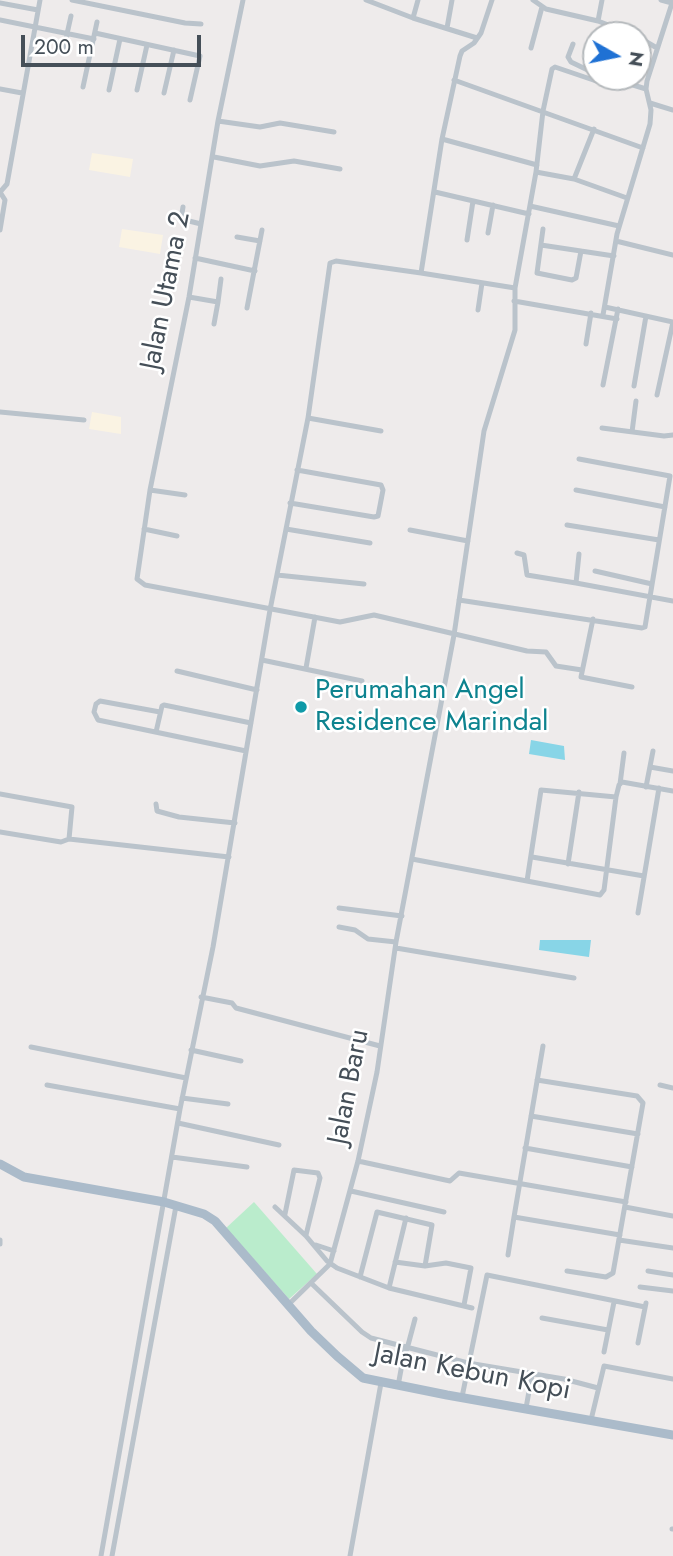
<!DOCTYPE html>
<html>
<head>
<meta charset="utf-8">
<style>
  body { margin:0 }
  #map { position:relative; width:673px; height:1556px; overflow:hidden; background:#eeebeb; font-family:Jost,sans-serif }
  canvas { display:block }
  .north { position:absolute; left:582px; top:21px; width:70px; height:70px; box-sizing:border-box; background:#fff; border:2px solid #b5b9bc; border-radius:50%; rotate:99deg; font-size:19px; font-weight:700; line-height:28px; text-align:center; color:#454f58 }
  .north::after { content:''; display:block; margin:auto; width:24px; height:32px; background:#1f71d4; clip-path:polygon(50% 0,100% 100%,50% 72%,0 100%) }
  .scale { position:absolute; left:21px; top:35px; width:180px; height:32px; box-sizing:border-box; border:4px solid #454f58; border-top:0; padding-left:9px; font-size:21px; line-height:24px; white-space:nowrap; color:#454f58; -webkit-text-stroke:5px #fff; paint-order:stroke }
</style>
</head>
<body>
<div id="map">
<canvas width="673" height="1556"></canvas>
<div class="north">N</div>
<div class="scale">200 m</div>
</div>
<script>
const ctx = document.querySelector('canvas').getContext('2d');
ctx.lineJoin = 'round';
function paint(path, color) {
  ctx.fillStyle = color;
  ctx.fill(path, 'evenodd');
}
function toPath(rows) {
  const path = new Path2D();
  for (const r of rows) {
    path.moveTo(r[0], r[1]);
    for (let i = 2; i < r.length; i += 2) path.lineTo(r[i], r[i + 1]);
  }
  return path;
}
function trace(path, color, width, dash) {
  ctx.strokeStyle = color;
  ctx.lineWidth = width;
  ctx.lineCap = dash ? 'butt' : 'round';
  ctx.setLineDash(dash || []);
  ctx.stroke(path);
}
function label(font, color, halo, rows, align = 'center') {
  ctx.font = font + ' Jost,sans-serif';
  ctx.lineWidth = 5;
  ctx.setLineDash([]);
  ctx.textBaseline = 'middle';
  ctx.strokeStyle = halo;
  ctx.fillStyle = color;
  for (const [text, x, y, turn = 0] of rows) {
    ctx.save();
    ctx.translate(x, y);
    ctx.rotate((+turn || 0) * Math.PI / 180);
    ctx.textAlign = isNaN(turn) ? turn : align;
    if (halo) ctx.strokeText(text, 0, 0);
    ctx.fillText(text, 0, 0);
    ctx.restore();
  }
}
paint(toPath([
  [92,153,133,159,130,177,89,170],
  [122,229,163,235,160,254,119,247],
  [92,412,121,417,121,434,89,429]
]), '#faf3e3');
paint(toPath([
  [254,1202,317,1274,289,1299,226,1228]
]), '#baeccc');
paint(toPath([
  [531,740,564,746,565,760,529,754],
  [540,940,591,940,589,957,539,950]
]), '#88d5e7');
trace(toPath([
  [72,0,185,23,201,24],
  [243,0,218,121,189,297,150,490,137,579,145,585,340,622,374,615,527,651,546,652,556,666,582,670],
  [366,0,413,18,477,38],
  [533,0,546,9,598,21,634,35],
  [661,0,672,3],
  [0,3,38,10],
  [413,18,418,0],
  [0,20,94,39],
  [598,21,602,0],
  [447,28,452,0],
  [95,33,200,56,190,100],
  [638,37,657,48],
  [573,44,568,57,571,62,596,74],
  [531,48,542,7],
  [63,52,71,16],
  [607,77,646,89],
  [454,80,643,148],
  [83,87,97,22],
  [0,89,22,93],
  [109,90,120,39],
  [137,90,147,45],
  [164,93,174,50],
  [650,103,673,110],
  [218,121,260,127,280,123,334,132],
  [442,139,537,165],
  [214,157,260,166,294,161,340,169],
  [536,172,574,179,627,198],
  [574,179,594,129],
  [0,192,7,184,40,0],
  [0,192,5,200,0,230],
  [435,192,529,214],
  [530,206,619,226],
  [183,207,181,219,201,224],
  [543,229,537,273,572,280,576,278,581,251],
  [488,233,493,205],
  [237,237,260,241],
  [467,240,473,201],
  [616,241,673,255],
  [541,245,614,256],
  [195,258,255,271],
  [421,273,515,288],
  [189,297,218,302,214,324],
  [514,301,617,319],
  [218,302,221,279],
  [605,307,673,322],
  [247,308,262,230],
  [478,310,482,283],
  [603,315,617,234,650,124,651,110,646,89,647,81,673,0],
  [586,344,591,313],
  [603,385,618,309],
  [634,386,646,316],
  [657,395,673,322],
  [0,412,84,420],
  [308,418,381,431],
  [602,428,664,436,673,435],
  [632,432,636,401],
  [150,490,185,495],
  [576,490,665,507],
  [290,503,374,517,378,516,383,490,381,485,297,470],
  [567,525,659,540],
  [144,529,177,536],
  [286,529,370,543],
  [410,530,468,541],
  [517,553,524,555,527,575,576,583],
  [579,554,576,583,673,601],
  [595,571,652,584],
  [277,575,364,584],
  [459,600,642,628,645,627,670,476,579,459],
  [593,619,581,677,632,687],
  [262,660,362,681],
  [306,668,315,617],
  [177,671,257,690],
  [160,712,100,701,96,704,94,712,98,720,246,751],
  [156,732,162,706,164,705,251,723],
  [650,767,673,771],
  [620,784,624,753],
  [646,787,653,751],
  [0,794,72,807,69,839],
  [156,804,157,811,179,817,235,823],
  [0,832,61,842,69,839,229,857],
  [532,857,644,876],
  [412,859,600,895,604,890,616,797],
  [568,864,579,792],
  [527,881,541,790,616,797,619,785,622,782,673,791],
  [339,908,402,916],
  [638,913,659,788],
  [339,927,355,930,368,939,396,942],
  [396,948,574,978],
  [201,997,232,1003,236,1008,380,1046],
  [543,1046,514,1217,620,1235],
  [31,1047,186,1078],
  [191,1050,241,1061],
  [537,1080,637,1096,643,1103,613,1273,606,1277,567,1271],
  [47,1085,180,1109],
  [660,1085,673,1088],
  [182,1098,228,1104],
  [531,1116,638,1134],
  [178,1123,279,1145],
  [525,1148,632,1167],
  [172,1157,247,1167],
  [358,1161,450,1181,459,1173,626,1202],
  [351,1191,444,1212],
  [275,1207,306,1236,327,1261,337,1268,389,1288,472,1308],
  [625,1207,673,1216],
  [285,1214,294,1170,318,1173,320,1178,306,1235],
  [0,1240,0,1244],
  [619,1240,673,1248],
  [316,1245,334,1251],
  [508,1255,514,1217],
  [395,1262,425,1266,446,1263,471,1268,464,1305],
  [648,1271,673,1275],
  [360,1277,377,1212,432,1225,425,1266],
  [311,1283,362,1332,371,1338,468,1363,564,1379,598,1388],
  [640,1287,673,1291],
  [389,1288,406,1218],
  [288,1305,330,1264,358,1161,377,1072,396,942,454,635,484,431,515,330,515,288,536,172,543,111,552,69,555,67,611,86,615,80],
  [542,1318,608,1330],
  [638,1343,646,1303],
  [407,1349,415,1319],
  [604,1352,614,1302],
  [398,1386,405,1348],
  [462,1397,487,1275,645,1307],
  [526,1408,532,1375],
  [591,1420,604,1366,673,1379],
  [672,1529,673,1529],
  [101,1556,180,1109,213,947,270,610,308,418,330,263,336,261,421,273,442,139,460,56,462,51,474,43,481,33,492,0],
  [112,1556,176,1206],
  [350,1556,381,1383]
]), '#bac3cb', 5);
trace(toPath([
  [0,1164,24,1177,164,1202,204,1214,215,1221,311,1331,337,1356,363,1378,447,1395,673,1435]
]), '#abbbca', 9);
for (const [x, y, r, color] of [
  [301,707,7,"#0f9aa8"]
]) {
  const dot = new Path2D();
  dot.arc(x, y, r, 0, 2 * Math.PI);
  ctx.fillStyle = color;
  ctx.fill(dot);
  trace(dot, '#fff', 2.5);
}
label('28px', '#454f58', '#fff', [
  ["Jalan Utama 2",167,291,-79],
  ["Jalan Baru",350,1087,-79],
  ["Jalan Kebun Kopi",472,1373,11]
]);
label('28px', '#0d838f', '#fff', [
  ["Perumahan Angel",315,691],
  ["Residence Marindal",315,723]
], 'left');
</script>
</body>
</html>
